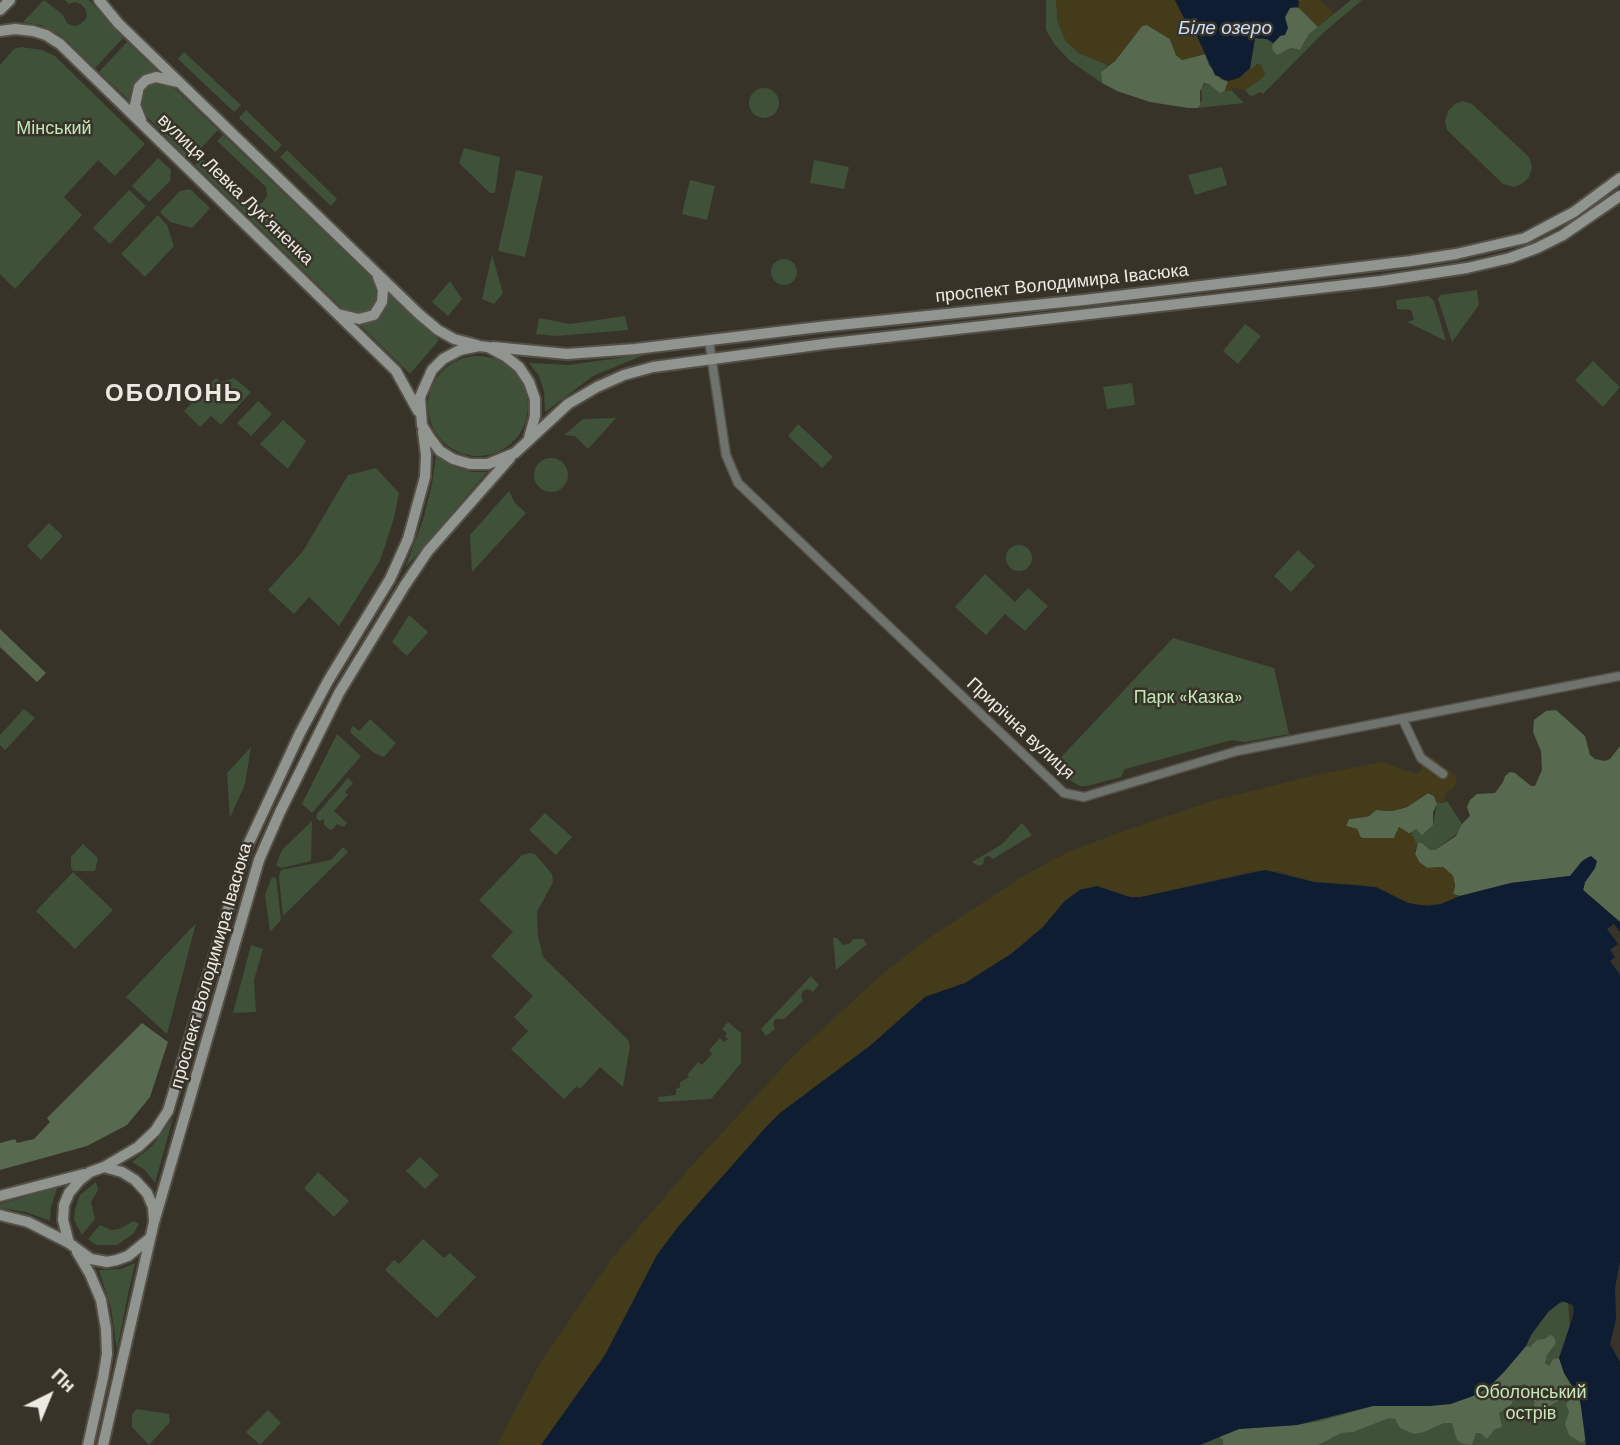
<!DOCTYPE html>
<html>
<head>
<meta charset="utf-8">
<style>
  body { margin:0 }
  #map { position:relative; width:1620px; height:1445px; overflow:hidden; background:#373329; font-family:"DM Sans",sans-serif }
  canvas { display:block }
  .north { position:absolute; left:14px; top:1361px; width:70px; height:70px; -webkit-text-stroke:5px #373329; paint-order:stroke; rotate:43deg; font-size:19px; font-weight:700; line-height:28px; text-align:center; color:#eceae3 }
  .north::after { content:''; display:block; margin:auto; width:24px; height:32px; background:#eceae3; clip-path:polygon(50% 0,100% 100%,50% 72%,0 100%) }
</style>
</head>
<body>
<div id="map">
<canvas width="1620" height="1445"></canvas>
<div class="north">Пн</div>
</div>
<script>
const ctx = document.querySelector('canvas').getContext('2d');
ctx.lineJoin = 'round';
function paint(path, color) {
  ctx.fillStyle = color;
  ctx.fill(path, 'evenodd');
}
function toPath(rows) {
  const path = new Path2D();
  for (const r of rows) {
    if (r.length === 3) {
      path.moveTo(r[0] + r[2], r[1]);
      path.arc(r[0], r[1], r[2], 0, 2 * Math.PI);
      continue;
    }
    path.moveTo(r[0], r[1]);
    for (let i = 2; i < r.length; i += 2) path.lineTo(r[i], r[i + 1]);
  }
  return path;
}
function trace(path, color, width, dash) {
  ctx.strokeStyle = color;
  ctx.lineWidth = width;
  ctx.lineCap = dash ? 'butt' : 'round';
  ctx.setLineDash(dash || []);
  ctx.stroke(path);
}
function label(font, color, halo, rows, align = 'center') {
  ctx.font = font + ' "DM Sans",sans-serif';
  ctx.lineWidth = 5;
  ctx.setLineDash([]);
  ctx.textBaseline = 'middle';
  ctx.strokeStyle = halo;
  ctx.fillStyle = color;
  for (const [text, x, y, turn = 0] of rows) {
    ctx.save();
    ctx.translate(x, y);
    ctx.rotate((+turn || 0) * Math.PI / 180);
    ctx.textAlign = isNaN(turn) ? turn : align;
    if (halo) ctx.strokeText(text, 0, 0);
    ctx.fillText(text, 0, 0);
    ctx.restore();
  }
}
paint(toPath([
  [44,0,63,15,67,23,74,26,79,25,85,20,87,16,86,10,81,4,75,2,69,4,65,0,89,0,123,38,95,68,62,36,41,25,23,22],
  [1046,0,1056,0,1058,23,1079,53,1108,65,1101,72,1102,83,1070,61,1055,45,1046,30],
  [1351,0,1362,0,1323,33,1263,94,1261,92,1252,96,1249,95,1245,90,1246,88,1265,74,1257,64,1252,69,1250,68,1255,38,1269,39,1273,43,1272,45,1283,52,1292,48,1296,50,1304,44,1309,34],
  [127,42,158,71,140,78,131,90,129,100,99,72],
  [21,47,42,50,55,56,145,144,115,176,98,160,64,197,82,215,15,289,0,274,0,65,14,49],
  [184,52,241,105,234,112,178,59],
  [152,81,167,83,173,87,218,130,189,161,138,107,140,91],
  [1207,83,1223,92,1231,90,1244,103,1197,108,1202,99,1201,87],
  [764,103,15],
  [1463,101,1472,104,1529,157,1532,167,1529,177,1522,184,1514,187,1503,184,1447,130,1445,121,1448,111,1455,104],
  [246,110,282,145,275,152,239,118],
  [223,135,371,277,378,285,380,293,374,309,362,316,346,312,195,165,201,158,247,203,254,206,262,203,267,196,266,187,217,141],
  [464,148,500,157,495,193,490,193,459,163],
  [287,150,337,199,331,206,280,157],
  [158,158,171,170,170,181,149,202,132,186],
  [814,160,849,167,844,189,810,183],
  [1222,167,1227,185,1195,195,1188,175],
  [516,170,543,176,525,257,498,251],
  [690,180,715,186,707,220,682,214],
  [190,189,210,208,192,228,170,222,160,212,180,191],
  [129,190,146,206,110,244,93,228],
  [158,215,167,225,174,246,145,277,121,254],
  [492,255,503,293,494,304,482,299],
  [784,272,13],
  [450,281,462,299,448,316,432,302],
  [1477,290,1479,305,1452,342,1438,299,1440,295],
  [388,293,439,340,410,374,359,324,380,315,385,308],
  [1429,296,1434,301,1446,341,1407,322,1414,320,1411,310,1397,309,1396,300],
  [625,316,628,330,556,336,536,334,539,318,570,324],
  [1245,324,1261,336,1238,364,1223,351],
  [646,354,593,376,545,412,544,392,539,376,529,363,569,365],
  [478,406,50],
  [1593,361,1620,387,1603,407,1575,380],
  [216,378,221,382,234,378,251,392,221,425,211,416,200,427,184,411],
  [1132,383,1135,405,1107,409,1103,387],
  [258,401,272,414,251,436,237,423],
  [616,418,588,449,575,436,564,435,583,419],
  [283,420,306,441,288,469,260,444],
  [798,424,833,457,822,468,788,436],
  [436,456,454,467,472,472,487,472,405,568,423,520,432,484],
  [551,475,17],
  [376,468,399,493,394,518,380,561,339,626,309,597,294,614,268,590,303,551,348,475],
  [509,491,515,503,526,513,472,572,470,535],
  [49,523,63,536,41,560,27,546],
  [1019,558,13],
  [1298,550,1315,566,1291,592,1274,576],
  [985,574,1015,602,1028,588,1048,606,1025,631,1005,614,986,635,955,607],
  [409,615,428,632,407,656,392,642],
  [1173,638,1274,668,1289,734,1245,742,1232,740,1125,769,1121,777,1087,786,1080,786,1064,777,1052,767],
  [24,709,35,718,5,750,0,745,0,735],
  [370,719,396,743,384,757,374,753,351,733,350,730,353,726,359,731],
  [337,734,361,756,312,813,302,804],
  [251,747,245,784,230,818,227,773],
  [348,778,353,783,345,792,348,795,334,811,347,823,344,827,337,824,332,830,329,829,324,825,324,819,320,821,316,818,317,814],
  [1447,801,1462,824,1460,831,1435,850,1430,850,1422,843,1417,845,1411,834,1415,829,1425,832,1433,825,1437,802,1443,803],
  [545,813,572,837,556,855,529,830],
  [312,821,311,861,281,868,276,865,282,850],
  [1022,823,1032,835,993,859,989,856,985,857,983,864,979,866,972,862,1002,844],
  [83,844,98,858,95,871,73,871,71,867,71,857],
  [343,847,348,852,283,916,279,877,281,870,331,860],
  [530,853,535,854,552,874,553,882,537,912,538,936,543,957,628,1040,630,1046,623,1087,600,1067,580,1089,577,1086,564,1099,511,1049,528,1031,514,1017,533,996,491,956,513,932,479,900,522,855],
  [73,872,113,910,75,949,36,911],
  [272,877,276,878,281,920,270,932,265,895],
  [196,923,167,1034,126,997],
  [833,938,837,938,843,945,849,944,853,939,863,939,867,944,836,970],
  [251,945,263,949,254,980,256,1012,233,1013],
  [811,976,819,985,813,992,808,989,803,991,801,996,803,1001,784,1019,775,1019,773,1024,775,1029,766,1036,761,1029],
  [728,1022,741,1033,741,1063,711,1099,659,1102,658,1097,676,1095,676,1089,680,1087,680,1082,689,1077,687,1075,698,1062,702,1065,712,1054,709,1050,720,1038,724,1042,728,1039,725,1036,727,1033,722,1029],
  [173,1118,155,1183,145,1170,132,1162,152,1146],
  [420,1157,439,1175,425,1189,406,1171],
  [318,1172,349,1201,334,1217,304,1188],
  [96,1182,98,1190,91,1202,95,1219,82,1235,74,1220,75,1209,80,1195],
  [57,1188,51,1207,50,1221,26,1212,0,1208,0,1204],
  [134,1221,139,1224,134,1233,117,1245,96,1245,88,1239,100,1225,111,1230,119,1229],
  [423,1239,444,1258,450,1253,476,1277,437,1318,385,1270,394,1260,399,1264],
  [135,1263,127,1299,117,1350,111,1308,99,1270,121,1269],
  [1568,1301,1570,1329,1559,1358,1568,1381,1580,1399,1586,1445,1200,1445,1218,1436,1526,1346,1531,1335,1548,1312,1556,1304],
  [137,1409,169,1414,170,1422,149,1445,132,1427,132,1414],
  [268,1410,281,1423,260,1445,246,1432]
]), '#3f5139');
paint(toPath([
  [1291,6,1301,9,1318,27,1309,34,1300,50,1291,48,1277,55,1273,51,1272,45,1280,36,1285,17],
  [1147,25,1170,39,1176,55,1182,60,1205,54,1209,65,1222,80,1228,81,1225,91,1220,93,1209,84,1204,83,1200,91,1200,105,1197,108,1188,108,1150,102,1117,91,1102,83,1101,72,1115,61,1142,26],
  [0,629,46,673,37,682,0,647],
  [1556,710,1585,736,1590,755,1595,759,1605,761,1610,759,1620,746,1620,922,1583,890,1585,882,1595,868,1596,861,1588,857,1570,876,1511,883,1460,896,1453,894,1455,886,1453,876,1443,867,1427,868,1419,862,1415,854,1418,843,1422,843,1430,850,1435,850,1456,836,1462,824,1470,816,1467,807,1470,800,1477,794,1495,793,1503,782,1505,776,1510,772,1515,773,1531,786,1535,786,1542,770,1541,751,1533,732,1534,720,1546,711],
  [1428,793,1434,796,1437,804,1433,812,1433,825,1422,835,1416,829,1409,834,1399,827,1394,838,1363,838,1360,837,1357,829,1345,826,1349,819,1369,816,1376,810,1392,811,1407,807],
  [142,1023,168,1042,150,1097,127,1125,87,1146,0,1170,0,1143,15,1139,17,1143,34,1139,50,1122,47,1118],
  [1550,1335,1554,1337,1556,1343,1547,1355,1545,1363,1549,1366,1553,1359,1559,1358,1564,1373,1573,1387,1570,1393,1548,1407,1549,1418,1540,1419,1533,1410,1535,1402,1529,1395,1529,1387,1525,1384,1521,1385,1514,1391,1512,1404,1499,1413,1502,1427,1495,1429,1487,1439,1480,1433,1476,1433,1472,1445,1463,1444,1457,1440,1452,1423,1444,1423,1424,1432,1414,1434,1400,1428,1395,1419,1389,1418,1353,1432,1341,1433,1318,1445,1223,1445,1223,1440,1218,1436,1239,1429,1297,1425,1321,1421,1373,1406,1430,1406,1504,1372,1526,1346,1530,1347,1537,1340,1545,1339],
  [1578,1395,1583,1413,1586,1439,1582,1443,1569,1435,1565,1424,1569,1412,1566,1404,1572,1397]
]), '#576a50');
paint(toPath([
  [1056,0,1175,0,1185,20,1195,32,1205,54,1182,60,1176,55,1170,39,1147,25,1142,26,1115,61,1108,65,1079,53,1066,42,1058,23],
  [1298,0,1319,0,1334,13,1318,27,1298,7],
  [1260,63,1265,74,1260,80,1245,90,1233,88,1230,91,1225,91,1228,81,1239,78,1250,68,1252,69],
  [1427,755,1433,758,1457,777,1454,788,1445,794,1444,803,1437,802,1434,796,1428,793,1407,807,1392,811,1376,810,1366,817,1349,819,1346,826,1357,829,1361,838,1394,838,1399,827,1412,835,1417,845,1415,854,1419,862,1427,868,1443,867,1449,872,1453,876,1455,886,1453,894,1460,896,1441,904,1416,905,1394,898,1386,891,1363,885,1314,882,1277,871,1254,871,1141,897,1130,897,1097,886,1080,890,1064,901,1043,927,1011,954,965,983,925,997,871,1045,780,1113,706,1194,657,1255,605,1355,541,1445,497,1445,540,1363,612,1258,687,1171,791,1058,881,975,929,938,1023,876,1064,854,1115,834,1212,801,1307,777,1381,762,1417,774,1421,770,1420,759]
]), '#433b1a');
paint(toPath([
  [1175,0,1298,0,1299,3,1298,7,1290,8,1285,17,1288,28,1285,35,1280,36,1273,43,1267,39,1255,38,1250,68,1239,78,1228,81,1215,75,1195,32,1185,20],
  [1591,856,1597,861,1595,868,1585,882,1583,890,1620,922,1620,932,1614,924,1607,929,1618,944,1610,950,1615,957,1610,961,1620,975,1620,1261,1615,1288,1616,1319,1610,1344,1620,1362,1620,1445,1586,1445,1580,1399,1564,1373,1559,1358,1574,1313,1573,1305,1562,1301,1548,1312,1531,1335,1526,1346,1504,1372,1488,1388,1473,1396,1451,1404,1430,1406,1373,1406,1297,1425,1239,1429,1200,1445,541,1445,605,1355,657,1255,677,1228,766,1127,780,1113,871,1045,925,997,965,983,1011,954,1043,927,1065,901,1080,890,1097,886,1130,897,1141,897,1265,870,1314,882,1376,887,1408,903,1427,906,1441,904,1460,896,1511,883,1570,876,1582,861]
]), '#0f1d32');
const minor = toPath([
  [709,341,726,455,738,483,1064,793,1084,797,1237,751,1620,676],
  [1403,720,1421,758,1443,774]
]);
const secondary = toPath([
  [99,0,118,23,419,314,438,330,454,339,477,345],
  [0,10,10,0],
  [0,31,15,29,33,31,46,35,60,44,396,371,418,411],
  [141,120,135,105,139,87,146,80,156,77,178,82],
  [338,314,359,319,374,315,382,302,383,290,378,277],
  [493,347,567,354,635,349,819,327,1084,300,1411,261,1456,254,1525,238,1574,212,1620,178],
  [529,438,535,416,535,399,529,382,519,367,505,356,488,347,479,346,460,350,443,359,432,370,420,397,422,425,430,438,440,451,453,459,470,464,488,464,515,453,568,404,597,387,624,375,653,367,824,344,1381,281,1467,268,1510,258,1537,248,1563,235,1620,196],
  [0,1196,84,1174],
  [0,1215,28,1222,69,1243],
  [154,1222,259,860,280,812,339,693,405,585,428,551,510,458],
  [149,1239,128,1256,117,1260,107,1262,91,1259,69,1243,63,1220,64,1205,69,1193,79,1181,90,1172,104,1167,138,1147,155,1131,168,1111,246,849,300,733,328,681,390,579,408,539,425,477,426,455,423,431],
  [77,1252,90,1274,101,1300,106,1329,107,1354,103,1378,88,1445],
  [103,1445,154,1222,153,1207,147,1193,135,1180,122,1172,104,1167]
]);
trace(minor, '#545047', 11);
trace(secondary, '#545047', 14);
trace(minor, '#6f736e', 8);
trace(secondary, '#90968f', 10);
label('18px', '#c4e8b7', '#373329', [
  ["Мінський",54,129],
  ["Парк «Казка»",1188,698],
  ["Оболонський",1531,1393],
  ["острів",1531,1414]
]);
label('18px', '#eceae3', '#373329', [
  ["вулиця Левка Лукʼяненка",235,190,44],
  ["проспект Володимира Івасюка",1062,284,-6],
  ["Прирічна вулиця",1020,729,43],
  ["проспект Володимира Івасюка",212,966,-74]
]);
label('italic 19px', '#c9dcfa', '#373329', [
  ["Біле озеро",1225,29]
]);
ctx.letterSpacing = '2px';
label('bold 24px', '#eceae3', '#373329', [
  ["ОБОЛОНЬ",174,395]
]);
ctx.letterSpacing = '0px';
</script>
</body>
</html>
